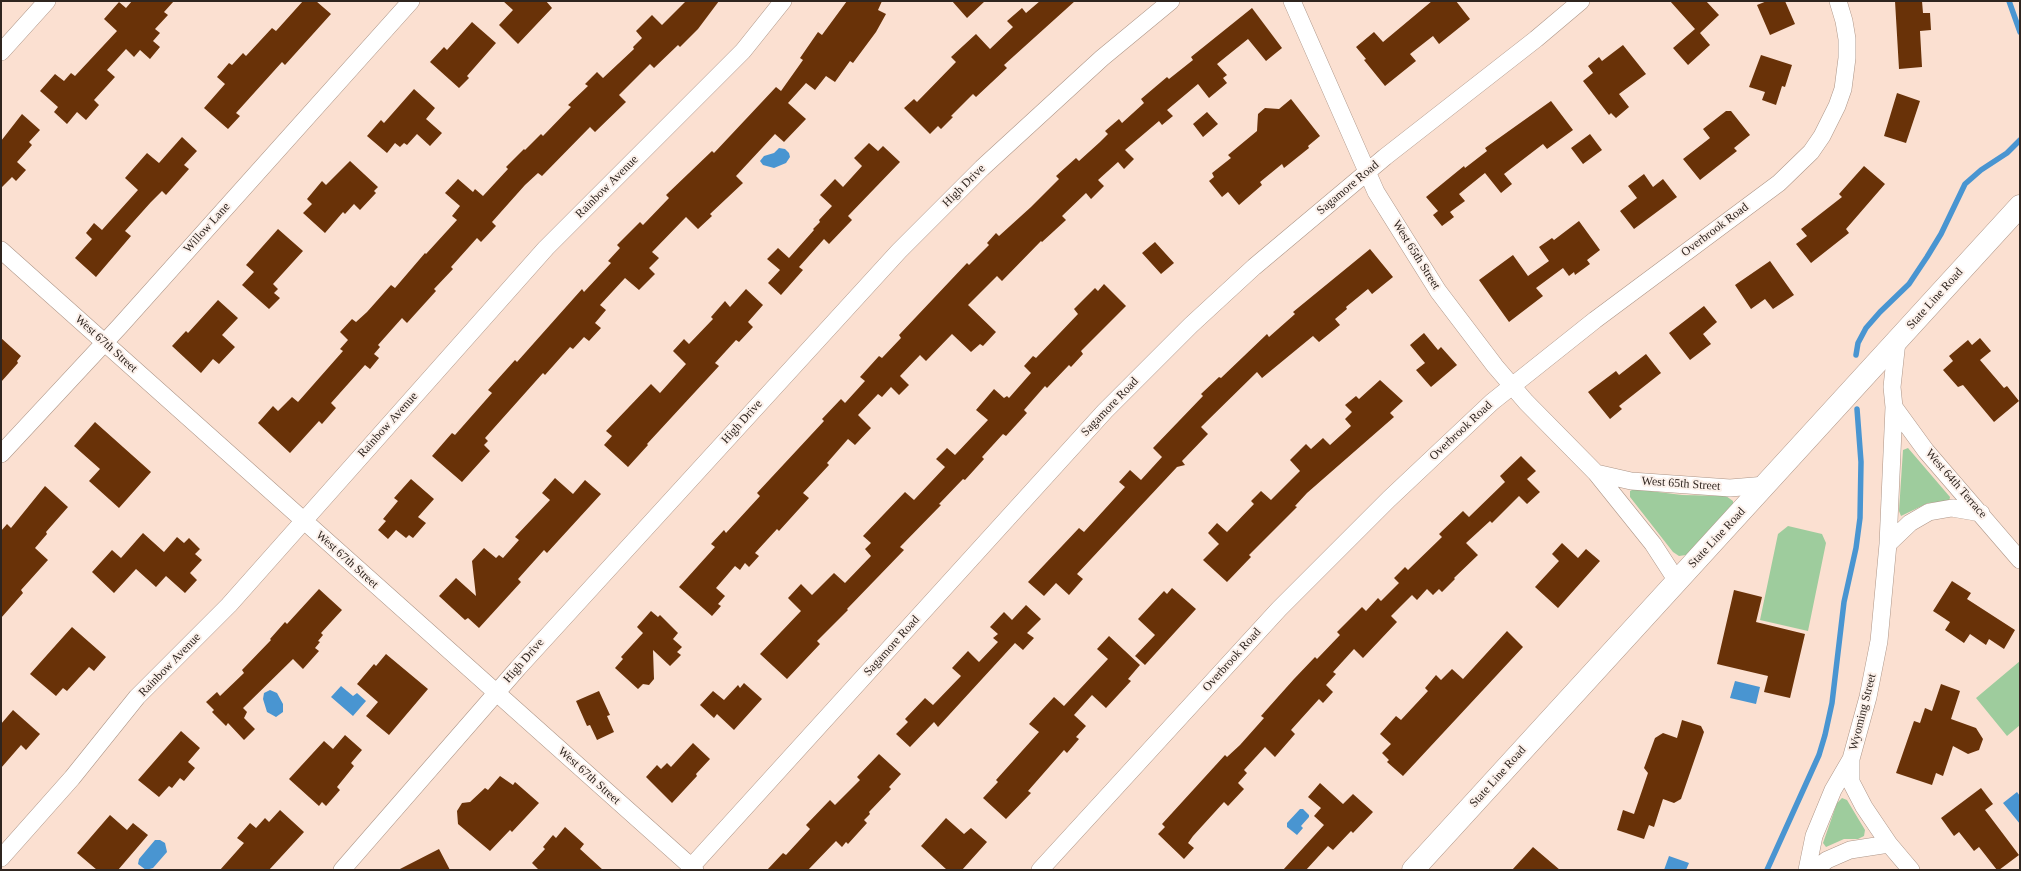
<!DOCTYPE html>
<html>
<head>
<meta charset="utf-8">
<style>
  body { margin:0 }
  #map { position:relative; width:2021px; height:871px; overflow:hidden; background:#fbe0d1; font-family:Georgia,serif }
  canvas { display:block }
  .frame { position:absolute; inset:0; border:2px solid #2f251f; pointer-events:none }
</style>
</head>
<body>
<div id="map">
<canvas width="2021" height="871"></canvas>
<div class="frame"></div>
</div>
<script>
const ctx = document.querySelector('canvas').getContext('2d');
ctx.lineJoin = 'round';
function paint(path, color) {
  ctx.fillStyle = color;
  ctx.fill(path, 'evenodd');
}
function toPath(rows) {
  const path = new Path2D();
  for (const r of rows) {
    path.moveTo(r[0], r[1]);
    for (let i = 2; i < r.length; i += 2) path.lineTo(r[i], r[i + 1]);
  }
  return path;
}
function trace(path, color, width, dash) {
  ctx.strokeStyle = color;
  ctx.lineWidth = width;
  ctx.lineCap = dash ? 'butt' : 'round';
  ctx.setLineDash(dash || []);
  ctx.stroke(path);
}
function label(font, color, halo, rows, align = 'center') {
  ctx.font = font + ' Georgia,serif';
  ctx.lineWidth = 4;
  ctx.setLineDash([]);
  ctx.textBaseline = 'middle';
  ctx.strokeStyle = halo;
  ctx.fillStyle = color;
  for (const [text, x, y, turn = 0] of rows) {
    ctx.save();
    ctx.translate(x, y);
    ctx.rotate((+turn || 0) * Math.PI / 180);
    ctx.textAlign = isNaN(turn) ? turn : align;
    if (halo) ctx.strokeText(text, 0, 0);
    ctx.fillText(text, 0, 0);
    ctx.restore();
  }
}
paint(toPath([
  [1908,448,1950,497,1949,502,1928,503,1901,516,1899,511,1903,450],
  [1634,489,1682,495,1726,496,1733,501,1733,504,1686,555,1679,556,1673,552,1630,497,1630,491],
  [1788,526,1822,534,1826,543,1808,631,1760,620,1778,534],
  [2020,661,2020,725,2007,736,1976,698],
  [1842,798,1847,800,1865,830,1864,836,1858,839,1844,839,1826,847,1823,843,1837,803]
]), '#9ecc9d');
paint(toPath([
  [779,148,785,149,789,153,790,157,786,163,774,168,763,165,760,161,764,156,774,153],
  [1735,681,1760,687,1756,704,1730,698],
  [341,686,353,696,357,693,366,701,353,716,331,697],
  [270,690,277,693,283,704,283,712,276,717,267,712,263,699,264,693],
  [2017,792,2020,796,2020,824,2003,803],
  [1300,809,1303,809,1309,815,1309,817,1301,826,1303,828,1297,835,1287,827,1287,823],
  [155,840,160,840,165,843,167,852,153,868,146,870,138,864,139,859],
  [1669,856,1689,863,1686,870,1664,870]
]), '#4995d1');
trace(toPath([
  [2009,1,2020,32],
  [1856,355,1858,343,1866,328,1880,312,1909,284,1927,257,1941,234,1965,184,1981,170,2007,153,2020,140],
  [1767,870,1819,755,1825,735,1832,703,1844,602,1856,548,1860,518,1861,462,1857,409]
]), '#4995d1', 5.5);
paint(toPath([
  [132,1,174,1,164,12,168,15,155,29,160,33,153,41,160,47,150,59,140,50,134,57,126,49,107,70,115,77,94,100,99,105,86,120,77,112,67,124,54,112,58,107,40,91,55,74,64,81,71,73,75,76,117,31,104,19,119,2,126,8],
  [303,1,316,1,331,14,285,65,282,62,236,113,240,116,228,129,204,108,225,84,217,77,229,63,232,65,243,53,246,56,272,28,276,31],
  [503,1,546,1,552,8,518,44,499,25,513,10],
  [686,1,719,1,698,29,680,47,678,45,654,68,650,64,619,95,626,102,595,132,590,127,542,176,538,173,525,185,492,222,496,226,481,242,477,238,451,267,453,269,434,289,436,291,407,323,402,318,378,345,380,347,374,354,379,358,370,369,365,365,331,403,336,408,322,424,319,421,290,453,258,423,273,406,278,411,292,397,298,402,343,351,340,349,348,340,340,332,352,319,356,322,367,312,391,285,395,288,425,253,426,254,457,220,452,216,460,206,445,193,458,179,473,192,475,189,483,196,508,169,506,167,524,149,525,150,541,134,543,136,571,107,568,105,588,86,585,84,597,72,603,78,634,49,633,47,642,38,636,31,652,15,662,25],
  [847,1,882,1,878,10,886,14,876,32,853,63,850,61,835,82,826,76,815,90,806,83,788,103,806,119,784,142,775,134,736,176,743,183,710,214,712,216,698,229,686,217,652,252,659,258,649,268,655,274,639,290,625,278,600,305,606,310,595,323,601,328,589,341,584,337,573,349,570,347,545,375,543,373,485,438,488,441,484,445,490,451,462,482,432,456,452,433,455,435,492,393,488,390,515,360,517,362,582,289,584,292,611,263,608,261,620,248,617,245,640,222,643,225,669,198,666,195,712,151,714,153,776,87,781,91,803,60,800,58,818,32,822,35],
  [952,1,985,1,967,18],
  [1040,1,1075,1,1004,65,1007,68,976,97,973,94,951,116,953,117,941,129,938,126,930,134,904,108,914,99,917,102,956,62,951,57,976,34,990,49,1013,27,1007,21,1022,8,1026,13],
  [1432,1,1456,1,1470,19,1439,44,1433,36,1410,54,1416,61,1385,86,1364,60,1366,59,1356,47,1374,32,1383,42],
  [1670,1,1706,1,1719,15,1700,33,1710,45,1688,65,1673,48,1695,29],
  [1767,1,1785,1,1795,24,1770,35,1757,5],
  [1895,1,1922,1,1923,13,1930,13,1931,30,1920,31,1922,67,1899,69],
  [1252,8,1282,48,1266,61,1248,39,1217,64,1227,75,1223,78,1227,83,1209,98,1198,84,1167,110,1173,116,1162,125,1159,121,1125,150,1134,159,1124,169,1118,162,1098,180,1104,186,1091,199,1086,193,1062,216,1066,220,1042,242,1041,241,1002,281,997,276,968,305,996,332,983,346,980,344,971,352,952,334,926,361,920,355,900,376,909,385,899,395,891,387,882,397,878,394,858,415,871,428,855,445,848,439,827,463,829,465,803,493,809,498,779,531,777,529,755,553,759,556,749,567,745,563,740,570,735,566,716,588,725,596,718,604,721,606,712,616,679,587,715,547,711,544,724,530,726,533,760,496,757,493,824,421,822,419,841,399,845,403,865,381,860,377,879,356,882,358,901,338,899,335,967,263,969,265,989,245,987,243,996,233,999,236,1031,207,1059,179,1056,176,1076,158,1079,161,1100,142,1108,134,1105,131,1119,119,1122,123,1144,103,1141,99,1167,77,1169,79,1193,60,1191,57],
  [472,22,496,43,467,76,469,78,459,88,430,62,444,47,447,50],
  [1623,45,1646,74,1619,94,1629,107,1616,118,1611,113,1609,115,1583,81,1593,73,1588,66,1599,57,1602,61],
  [1761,55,1792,65,1785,87,1782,86,1776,105,1762,100,1765,92,1749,87],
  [414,89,435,108,426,119,442,133,430,146,417,134,407,145,404,143,400,147,395,143,387,153,367,136,381,120,384,123],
  [1897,93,1920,101,1906,143,1884,136],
  [1291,99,1320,136,1308,146,1309,148,1284,168,1282,164,1260,182,1262,185,1239,205,1228,192,1222,197,1209,181,1214,177,1212,173,1231,158,1228,155,1257,131,1258,114,1265,108,1279,109],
  [1551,101,1573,130,1547,149,1543,144,1504,174,1512,184,1501,193,1485,173,1459,194,1465,201,1450,212,1454,217,1442,226,1433,215,1438,211,1426,197,1464,166,1465,168,1487,151,1485,148],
  [1726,111,1731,111,1750,135,1734,148,1737,151,1700,180,1683,159,1710,138,1703,129],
  [1207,112,1218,124,1203,137,1193,124],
  [22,114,40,130,29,142,32,145,17,162,26,170,16,181,12,177,1,188,1,141],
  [1590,134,1602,150,1583,164,1571,148],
  [182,137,197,151,184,165,189,169,166,195,162,191,151,202,125,231,131,236,96,277,75,258,92,239,86,233,94,223,102,230,138,190,125,178,147,153,159,163],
  [869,143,878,151,883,146,900,162,848,216,852,220,829,244,824,239,799,267,803,270,781,295,768,283,780,270,767,259,778,248,789,258,814,230,813,229,820,222,819,220,832,206,820,195,835,179,843,187,862,166,854,158],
  [350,161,378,187,374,191,376,193,360,210,354,204,345,214,343,212,325,233,303,213,312,204,307,199,322,181,326,185],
  [1864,166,1885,184,1846,229,1849,233,1811,263,1796,244,1807,236,1801,229,1842,197,1839,194],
  [1644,174,1653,187,1663,179,1677,197,1634,229,1620,211,1637,198,1628,186],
  [1579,221,1600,250,1587,260,1590,264,1575,275,1574,272,1569,276,1563,268,1536,288,1543,296,1509,322,1479,280,1513,255,1528,276,1549,261,1539,247,1552,238,1554,240],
  [278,229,303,251,273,284,278,289,274,293,280,298,269,309,242,285,254,272,246,265],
  [1155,242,1174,263,1161,274,1142,253],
  [1370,249,1393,277,1372,294,1368,289,1346,307,1347,309,1335,319,1340,325,1319,342,1313,336,1262,378,1257,372,1201,427,1208,434,1182,461,1185,465,1177,467,1077,574,1083,579,1069,595,1056,583,1044,596,1028,582,1079,528,1084,532,1125,487,1119,482,1130,470,1141,480,1162,457,1153,448,1203,396,1201,394,1219,377,1221,378,1267,334,1269,337,1295,314,1293,312],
  [1770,261,1794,295,1773,309,1765,299,1751,309,1735,285],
  [1104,284,1126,306,1081,351,1083,354,1071,367,1069,365,1047,388,1045,386,1024,410,1027,413,1006,436,1003,434,982,457,984,459,965,480,963,479,939,504,941,505,900,547,904,550,847,609,848,610,817,641,820,644,787,679,760,654,801,611,788,598,801,584,812,595,834,573,845,583,871,556,865,549,871,543,863,536,905,492,914,500,945,467,936,459,947,448,955,455,988,420,976,410,994,389,1004,398,1007,396,1009,398,1031,373,1024,366,1033,356,1036,358,1078,314,1074,309,1095,288,1098,291],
  [746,289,763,305,748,322,753,327,739,342,736,340,715,363,719,366,647,444,648,445,628,467,604,445,612,436,606,431,651,384,660,393,686,364,673,351,684,339,689,344,713,319,711,317,725,301,730,307],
  [218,300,238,318,222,335,235,347,219,364,213,359,201,373,172,346,186,331,188,333],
  [1704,306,1717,322,1703,334,1711,344,1690,360,1669,333],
  [1424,333,1438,350,1441,347,1457,365,1431,387,1416,370,1425,363,1410,345],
  [1,338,21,356,17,361,18,363,1,382],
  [1980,338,1991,351,1980,360,2004,388,2007,386,2019,401,1994,422,1963,385,1958,387,1943,370,1953,361,1949,356,1968,340,1972,345],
  [1646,354,1661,373,1619,406,1622,409,1610,419,1588,392,1616,371,1619,375],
  [1380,380,1403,401,1390,413,1394,417,1307,493,1295,506,1297,507,1249,555,1251,557,1227,582,1203,560,1219,544,1208,533,1217,523,1227,532,1254,504,1251,501,1261,491,1271,500,1300,471,1290,460,1306,444,1311,449,1323,438,1330,445,1351,426,1345,419,1352,412,1345,405,1356,396,1359,399],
  [95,422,151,472,119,508,89,481,100,469,74,446],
  [1521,456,1536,471,1527,479,1540,492,1527,504,1519,496,1492,523,1490,521,1466,543,1478,555,1454,578,1455,579,1442,592,1439,589,1433,595,1427,589,1417,600,1412,595,1391,616,1397,622,1363,658,1354,649,1333,672,1336,674,1326,685,1333,692,1323,703,1319,699,1291,730,1295,734,1275,757,1265,747,1244,770,1247,773,1238,783,1244,789,1228,806,1224,802,1193,836,1188,843,1194,848,1184,859,1158,834,1165,827,1162,824,1225,755,1227,757,1240,745,1264,718,1261,716,1294,679,1315,657,1317,659,1340,635,1337,632,1362,607,1366,611,1378,598,1381,601,1399,583,1394,578,1405,567,1408,570,1442,537,1439,534,1463,511,1469,517,1505,482,1500,476],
  [555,478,573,494,585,480,601,494,547,553,544,550,518,579,521,582,479,628,468,618,465,620,439,596,456,578,476,596,472,561,484,548,496,558,499,555,503,558,519,540,515,537,550,500,542,493],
  [411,479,434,499,418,517,426,523,413,538,409,535,406,538,396,530,388,539,378,530,386,521,383,519,398,501,394,498],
  [45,486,68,507,46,532,47,534,35,548,48,560,21,590,23,593,1,618,1,531,7,524,11,528],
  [143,533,164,552,177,537,184,543,189,538,200,549,195,554,202,560,190,573,197,580,185,593,166,576,156,587,136,569,114,593,92,572,112,550,121,558],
  [1562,543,1578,558,1586,549,1600,561,1558,608,1535,587,1559,561,1552,554],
  [1952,581,1971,593,1967,599,2015,630,2004,649,1989,639,1986,645,1970,634,1964,643,1945,630,1950,622,1933,611],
  [1172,588,1196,609,1145,665,1135,656,1155,635,1138,619,1164,591,1167,594],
  [319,589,342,610,321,633,323,635,318,641,320,642,315,648,319,651,303,669,293,659,243,708,247,712,244,718,255,729,244,740,228,723,226,726,212,712,214,710,206,702,217,692,220,696,244,673,242,670,271,640,270,639,285,622,287,624],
  [1734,590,1762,597,1756,622,1805,634,1790,698,1764,692,1768,676,1717,664],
  [1026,605,1041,619,1027,633,1034,638,1023,650,1015,643,938,727,934,722,910,747,896,734,908,722,905,719,925,698,933,705,961,676,952,668,968,651,979,662,998,642,993,638,998,634,990,627,1004,612,1012,620],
  [651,611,658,617,660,615,678,633,673,639,682,647,677,652,681,655,670,666,653,650,654,679,649,685,643,684,638,689,615,668,623,659,621,657,643,633,637,627],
  [72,627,106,657,94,671,89,667,67,691,63,688,56,696,30,674],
  [1507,631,1523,647,1403,776,1387,762,1389,760,1382,753,1391,744,1380,734,1396,716,1401,720,1428,691,1425,688,1436,675,1441,680,1452,669,1463,679],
  [1109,636,1140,665,1128,679,1131,681,1106,708,1092,695,1074,715,1086,726,1076,737,1079,739,1067,753,1064,750,1028,791,1031,793,1006,819,983,798,998,782,996,780,1039,732,1029,724,1054,697,1064,706,1108,659,1097,649],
  [386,654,428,689,389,735,366,716,378,702,357,684,374,664,376,666],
  [744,683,762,699,734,730,717,714,714,718,700,705,713,691,724,700,738,685,740,688],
  [1941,684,1960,691,1951,719,1976,728,1983,739,1979,750,1968,754,1953,746,1943,776,1936,773,1932,785,1896,773,1914,721,1920,723,1925,708,1932,711],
  [599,691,610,715,607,716,614,732,597,740,590,725,587,726,576,701],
  [13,710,40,734,26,750,21,745,1,768,1,724],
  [1682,720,1701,726,1704,732,1681,799,1674,803,1663,799,1654,827,1649,825,1644,839,1617,830,1623,810,1634,814,1648,773,1644,768,1655,738,1663,733,1677,738],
  [181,731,200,748,188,762,195,768,184,781,180,778,172,788,169,786,159,797,138,780],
  [345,735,362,750,351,763,354,766,337,787,340,790,326,806,322,802,319,806,289,779,324,741,333,749],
  [693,743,710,759,696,774,697,776,672,803,646,777,657,765,661,769,667,763,671,767],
  [879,754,901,774,889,787,891,789,869,812,870,814,864,820,867,823,848,844,846,842,842,847,836,841,808,870,767,870,783,853,786,855,810,829,806,825,830,800,835,805,860,780,857,777],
  [500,776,513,785,515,782,539,803,512,832,510,830,490,851,458,824,457,811,462,803,470,802,485,788,488,790],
  [1320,783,1343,804,1353,794,1373,812,1353,833,1351,831,1333,850,1328,846,1306,870,1283,870,1324,825,1314,816,1321,808,1308,797],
  [1981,788,1993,804,1985,810,2019,855,1999,870,1997,870,1979,847,1974,851,1959,832,1954,836,1941,818],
  [280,810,304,832,269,870,220,870,244,843,237,838,250,823,256,828,265,818,269,822],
  [110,815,127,830,133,823,148,835,118,870,97,870,77,853],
  [946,818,964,834,971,828,987,842,962,870,947,870,921,846],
  [565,827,584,844,580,849,603,870,539,870,532,863,545,849,543,847,553,835,556,838],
  [1533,847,1560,870,1512,870],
  [439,849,450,870,398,870]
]), '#693208');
const minor = toPath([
  [1292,1,1376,192,1438,291,1495,366,1526,402,1596,473,1653,544,1677,581],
  [1,52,47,1],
  [1,250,695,870],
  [1894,407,1926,451,2020,560],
  [1,454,120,326,411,1],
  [1596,473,1631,481,1730,488,1766,485],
  [1888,544,1894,407,1892,387,1897,341],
  [1851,759,1851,782,1864,807,1889,844,1911,870],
  [1,858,72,778,137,697,229,605,546,248,743,51,783,1],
  [691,867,1105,411,1191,325,1254,267,1385,157,1536,39,1581,1],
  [342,870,518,668,899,251,982,168,1102,58,1171,1],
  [1040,870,1279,609,1389,499,1492,402,1595,320,1779,183,1811,152,1822,136,1837,106,1843,89,1847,58,1847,39,1844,21,1838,1],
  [1807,870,1814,836,1833,790,1851,759,1868,697,1879,641,1888,544,1910,523,1929,512,1952,508,1981,513],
  [1814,870,1827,860,1850,850,1889,844]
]);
const secondary = toPath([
  [1413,870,2020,206]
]);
trace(minor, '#ad9587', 18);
trace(secondary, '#ad9587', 23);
trace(minor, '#fff', 17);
trace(secondary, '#fff', 22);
label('12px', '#2f251f', '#fcf1eb', [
  ["High Drive",964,186,-45],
  ["Rainbow Avenue",607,187,-45],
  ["Sagamore Road",1348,188,-40],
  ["Willow Lane",207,228,-48],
  ["Overbrook Road",1715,230,-37],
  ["West 65th Street",1416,255,58],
  ["State Line Road",1935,299,-48],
  ["West 67th Street",106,344,42],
  ["Sagamore Road",1110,407,-46],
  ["High Drive",742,422,-48],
  ["Rainbow Avenue",388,425,-48],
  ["Overbrook Road",1461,431,-43],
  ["West 65th Street",1681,484,4],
  ["West 64th Terrace",1956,484,49],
  ["State Line Road",1717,538,-47],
  ["West 67th Street",347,560,42],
  ["Sagamore Road",892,646,-48],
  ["Overbrook Road",1232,660,-48],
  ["High Drive",524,661,-49],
  ["Rainbow Avenue",170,665,-46],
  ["Wyoming Street",1863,712,-76],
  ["West 67th Street",589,776,42],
  ["State Line Road",1498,777,-48]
]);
</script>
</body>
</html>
